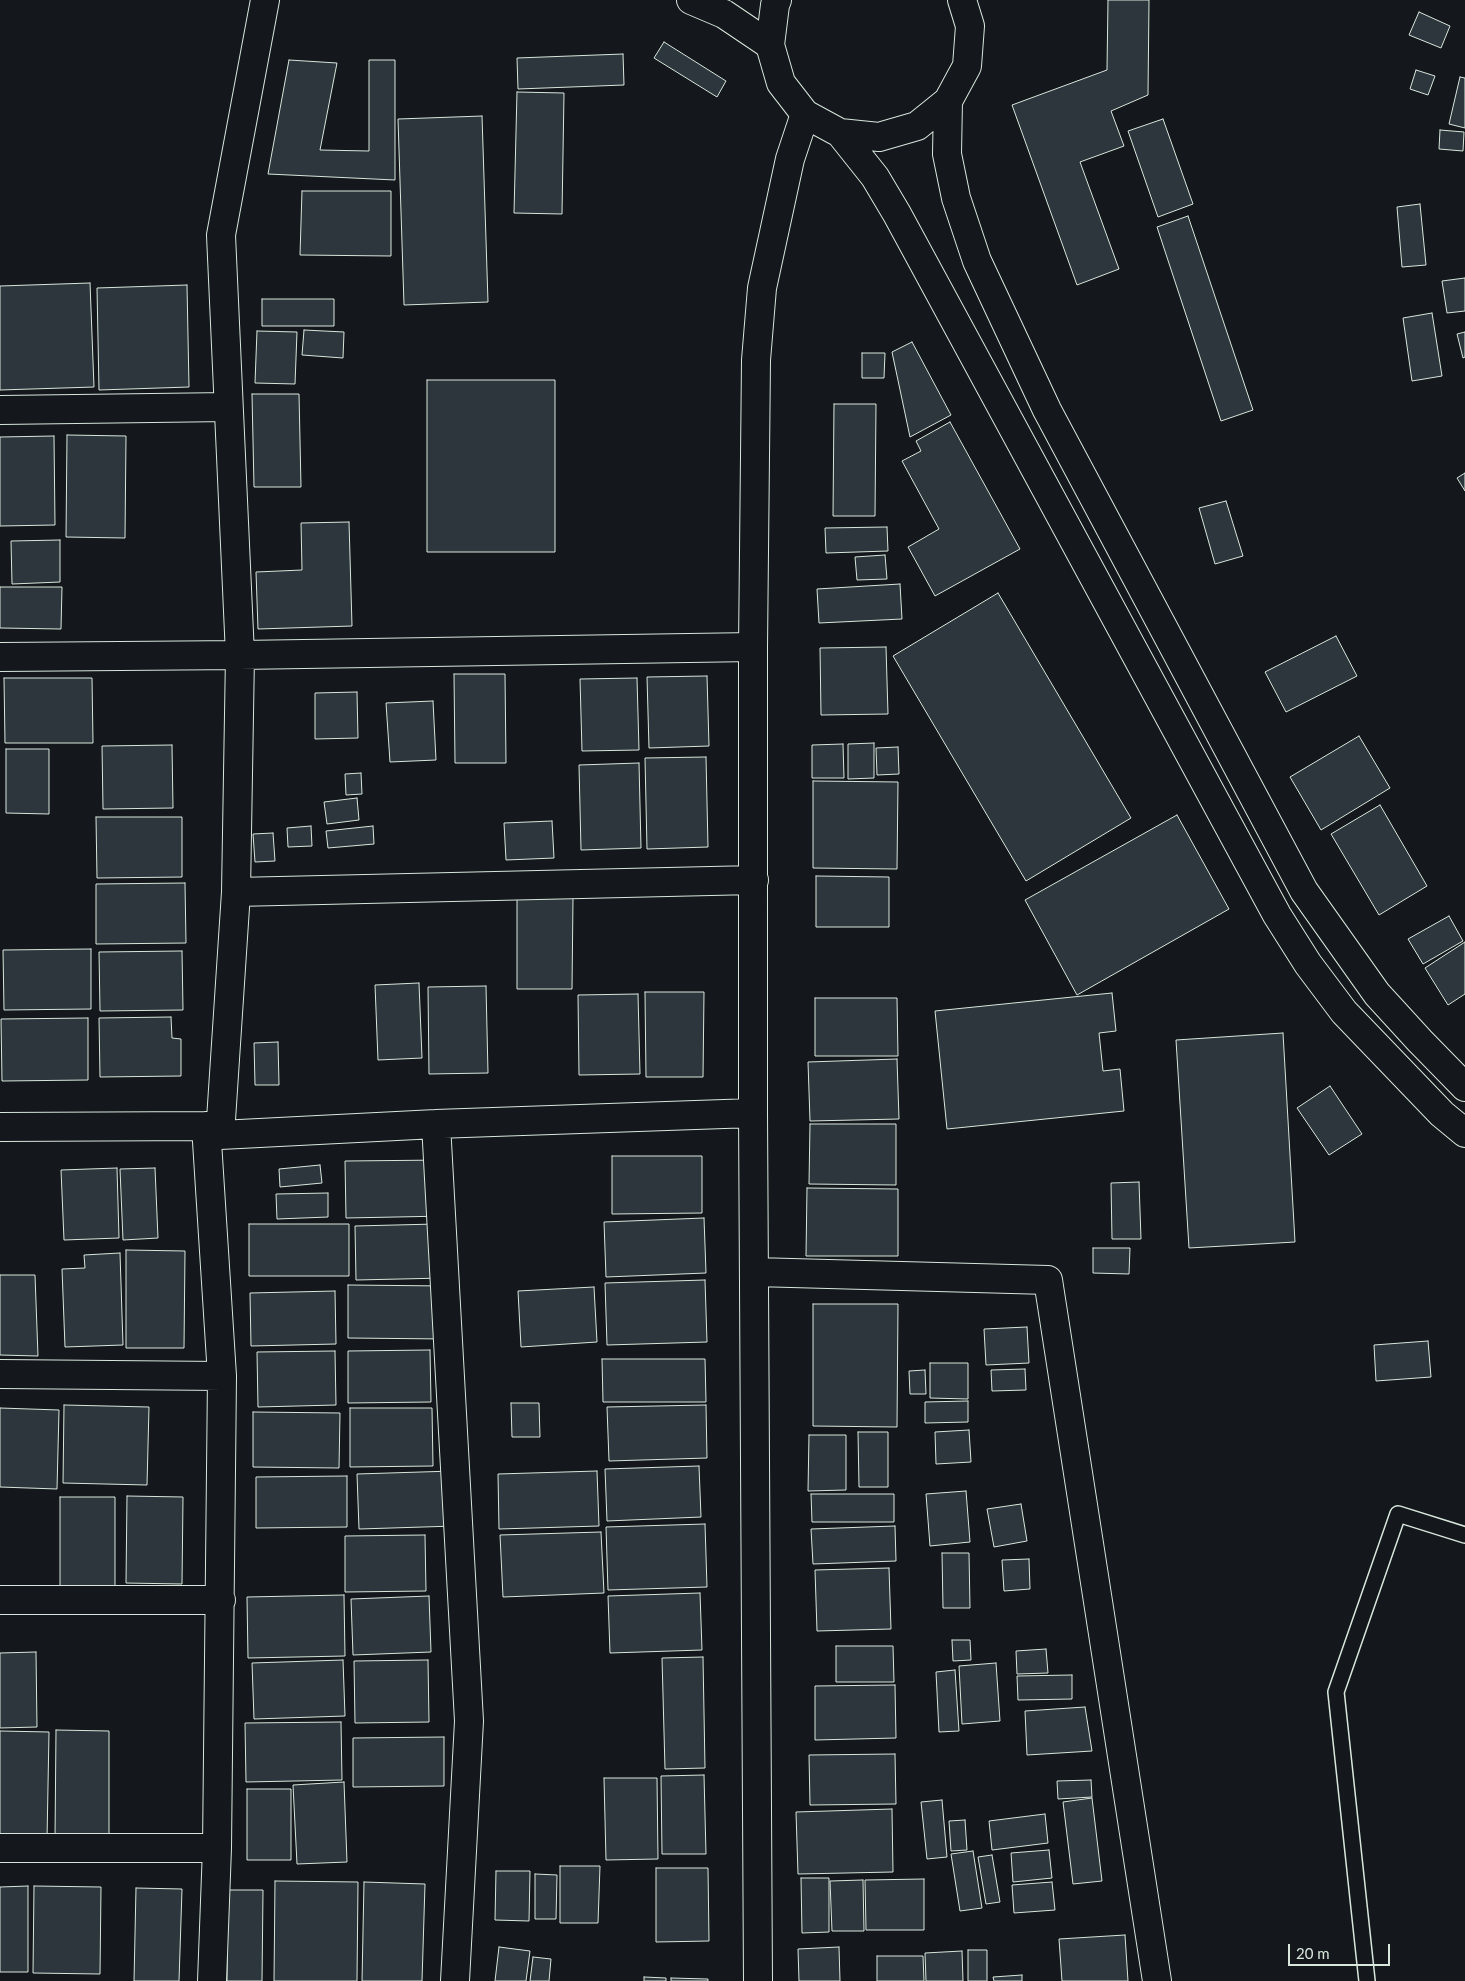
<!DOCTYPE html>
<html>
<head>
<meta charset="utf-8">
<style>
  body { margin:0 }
  #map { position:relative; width:1465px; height:1981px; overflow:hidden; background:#14181c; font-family:Lato,sans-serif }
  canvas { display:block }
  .scale { position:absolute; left:1288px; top:1944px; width:102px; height:22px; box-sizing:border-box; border:2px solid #d8e6dc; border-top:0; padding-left:6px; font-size:15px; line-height:18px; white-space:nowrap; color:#d8e6dc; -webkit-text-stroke:4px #14181c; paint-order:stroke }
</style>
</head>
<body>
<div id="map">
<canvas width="1465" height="1981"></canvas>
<div class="scale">20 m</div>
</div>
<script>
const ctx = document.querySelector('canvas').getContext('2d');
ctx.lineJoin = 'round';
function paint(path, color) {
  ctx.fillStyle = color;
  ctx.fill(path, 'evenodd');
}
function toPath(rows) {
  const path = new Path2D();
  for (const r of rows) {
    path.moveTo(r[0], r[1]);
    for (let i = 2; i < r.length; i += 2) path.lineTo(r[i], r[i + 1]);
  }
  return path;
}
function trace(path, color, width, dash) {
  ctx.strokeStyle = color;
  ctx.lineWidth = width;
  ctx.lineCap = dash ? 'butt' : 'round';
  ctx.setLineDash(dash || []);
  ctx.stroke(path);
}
const building = toPath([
  [1108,0,1149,0,1148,95,1111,111,1124,146,1080,162,1119,269,1077,285,1012,105,1107,70,1108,0],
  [1419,12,1450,26,1441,48,1409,35,1419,12],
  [664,42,726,81,717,97,654,58,664,42],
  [623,54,624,85,518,89,517,58,623,54],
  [289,60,337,63,320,150,369,151,369,60,395,60,395,180,268,174,289,60],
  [1416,70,1435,76,1428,95,1410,89,1416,70],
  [1460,77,1465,78,1465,128,1449,124,1460,77],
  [517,92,564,93,562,214,514,213,517,92],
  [482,116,488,302,404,305,398,119,482,116],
  [1163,119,1193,204,1158,217,1128,131,1163,119],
  [1440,130,1464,132,1463,151,1439,149,1440,130],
  [302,191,391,191,391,256,300,255,302,191],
  [1420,204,1426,265,1402,267,1397,207,1420,204],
  [1188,216,1253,410,1221,421,1157,227,1188,216],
  [1465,278,1465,311,1447,313,1442,281,1465,278],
  [90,283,94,387,0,390,0,286,90,283],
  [187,285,189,387,99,390,97,288,187,285],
  [262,299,334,299,334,326,262,326,262,299],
  [1432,313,1442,376,1412,381,1403,318,1432,313],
  [304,330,344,332,343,358,302,355,304,330],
  [257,331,297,332,295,384,255,383,257,331],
  [1465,332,1465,357,1463,358,1457,334,1465,332],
  [912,342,951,415,910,437,892,352,912,342],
  [862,353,885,353,884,378,862,378,862,353],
  [427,380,555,380,555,552,427,552,427,380],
  [252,394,299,394,301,487,254,487,252,394],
  [834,404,876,404,875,516,833,516,834,404],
  [950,422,1020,549,935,596,908,547,939,529,902,461,921,451,916,441,950,422],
  [67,435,126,436,125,538,66,537,67,435],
  [54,436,55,525,0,526,0,437,54,436],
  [1465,473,1465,491,1457,478,1465,473],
  [1226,501,1243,556,1215,564,1199,508,1226,501],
  [349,522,352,626,258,629,256,572,302,570,301,523,349,522],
  [887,527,888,551,826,553,825,528,887,527],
  [60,540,60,582,12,584,11,541,60,540],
  [885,555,887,579,857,580,855,557,885,555],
  [900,584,902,619,819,623,817,589,900,584],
  [0,587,62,587,61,629,0,628,0,587],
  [998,593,1131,818,1026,881,893,656,998,593],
  [1336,636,1357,676,1286,712,1265,672,1336,636],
  [886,647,888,714,821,715,820,648,886,647],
  [454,674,505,674,506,763,455,763,454,674],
  [707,676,709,746,649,748,647,677,707,676],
  [4,678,92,678,93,743,5,743,4,678],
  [637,678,639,750,582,751,580,679,637,678],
  [357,692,358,738,315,739,315,693,357,692],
  [433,701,436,760,390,762,386,703,433,701],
  [1359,736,1390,788,1321,830,1290,777,1359,736],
  [874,743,874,778,848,779,848,744,874,743],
  [843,744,844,778,812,778,812,745,843,744],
  [172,745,173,808,103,809,102,746,172,745],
  [898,747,899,774,877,775,876,748,898,747],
  [6,749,49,749,49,814,6,813,6,749],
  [706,757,708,847,647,849,645,758,706,757],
  [639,763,641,848,581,850,579,765,639,763],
  [361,773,362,794,346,795,345,774,361,773],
  [813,781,898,782,897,869,813,868,813,781],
  [357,798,359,820,327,824,324,802,357,798],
  [1380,805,1427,886,1379,915,1331,834,1380,805],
  [1177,815,1229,909,1077,995,1025,900,1177,815],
  [96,817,182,817,182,877,97,878,96,817],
  [552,821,554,858,506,860,504,823,552,821],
  [311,826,312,846,288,847,287,828,311,826],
  [373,826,374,844,328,848,326,831,373,826],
  [273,833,275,861,255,862,253,834,273,833],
  [816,876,889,877,889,927,816,927,816,876],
  [185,883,186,943,96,944,96,884,185,883],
  [517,898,573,898,572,989,517,989,517,898],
  [1449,916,1463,941,1423,964,1408,939,1449,916],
  [1465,942,1465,994,1448,1005,1425,968,1465,942],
  [91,949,91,1009,4,1010,3,950,91,949],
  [182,951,183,1010,100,1011,99,952,182,951],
  [419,983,422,1058,378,1060,375,985,419,983],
  [486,986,488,1073,429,1074,428,987,486,986],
  [645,992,704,992,703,1077,646,1077,645,992],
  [1112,993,1116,1031,1099,1033,1103,1071,1120,1069,1124,1111,947,1129,935,1011,1112,993],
  [638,994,640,1074,579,1075,578,995,638,994],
  [815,998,897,998,898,1056,815,1056,815,998],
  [171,1017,172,1038,181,1039,181,1076,100,1077,99,1018,171,1017],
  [88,1018,88,1080,2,1081,1,1019,88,1018],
  [1283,1033,1295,1242,1189,1248,1176,1040,1283,1033],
  [278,1042,279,1085,255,1085,254,1043,278,1042],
  [897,1059,899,1119,810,1121,808,1062,897,1059],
  [1330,1086,1362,1134,1329,1155,1297,1108,1330,1086],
  [810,1124,896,1124,896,1185,809,1184,810,1124],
  [612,1156,702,1156,702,1213,612,1214,612,1156],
  [445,1160,446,1216,346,1218,345,1161,445,1160],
  [320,1165,322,1183,280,1187,279,1169,320,1165],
  [117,1168,119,1238,64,1240,61,1170,117,1168],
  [155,1168,158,1238,123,1240,120,1169,155,1168],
  [1139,1182,1141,1239,1112,1239,1111,1183,1139,1182],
  [807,1188,898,1189,898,1256,806,1256,807,1188],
  [328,1193,328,1217,277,1219,276,1194,328,1193],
  [704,1218,706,1273,606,1277,604,1222,704,1218],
  [249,1224,349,1224,349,1276,249,1276,249,1224],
  [436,1224,444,1278,356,1280,355,1226,436,1224],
  [1093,1248,1130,1248,1129,1274,1093,1273,1093,1248],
  [126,1250,185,1251,184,1348,126,1348,126,1250],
  [120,1253,123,1345,65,1347,62,1269,85,1268,84,1255,120,1253],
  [0,1275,35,1275,38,1356,0,1355,0,1275],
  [705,1280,707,1342,607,1345,605,1283,705,1280],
  [348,1285,446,1286,446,1339,348,1338,348,1285],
  [594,1287,597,1342,521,1347,518,1291,594,1287],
  [335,1291,336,1344,251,1346,250,1293,335,1291],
  [813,1304,898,1304,897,1427,813,1426,813,1304],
  [1027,1327,1029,1363,986,1365,984,1329,1027,1327],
  [1428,1341,1431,1377,1376,1381,1374,1345,1428,1341],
  [430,1350,431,1402,348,1403,348,1351,430,1350],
  [335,1351,336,1405,258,1407,257,1352,335,1351],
  [602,1359,705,1359,706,1402,603,1402,602,1359],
  [930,1363,968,1363,968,1399,930,1398,930,1363],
  [1025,1369,1026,1390,992,1391,991,1370,1025,1369],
  [925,1370,926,1394,910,1394,909,1371,925,1370],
  [968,1401,968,1422,925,1423,925,1402,968,1401],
  [511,1403,539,1403,540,1437,512,1437,511,1403],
  [64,1405,149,1407,147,1485,63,1483,64,1405],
  [706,1405,707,1458,609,1461,607,1407,706,1405],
  [0,1408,59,1410,57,1489,0,1487,0,1408],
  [350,1408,432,1408,433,1466,350,1467,350,1408],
  [253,1412,340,1413,339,1468,253,1467,253,1412],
  [969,1430,971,1462,936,1464,935,1432,969,1430],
  [858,1432,888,1432,888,1487,859,1487,858,1432],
  [809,1435,846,1435,846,1490,808,1491,809,1435],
  [699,1466,701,1517,607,1521,605,1469,699,1466],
  [453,1471,455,1526,359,1529,357,1474,453,1471],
  [597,1471,599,1526,499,1529,498,1474,597,1471],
  [347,1476,347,1527,256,1528,256,1477,347,1476],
  [966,1491,970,1542,930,1546,926,1494,966,1491],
  [811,1494,894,1494,894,1522,812,1522,811,1494],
  [127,1496,183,1497,182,1584,126,1583,127,1496],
  [60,1497,115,1497,115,1599,60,1599,60,1497],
  [1021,1504,1027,1541,994,1547,987,1509,1021,1504],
  [705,1524,707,1587,608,1590,606,1527,705,1524],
  [895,1526,896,1561,813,1564,811,1529,895,1526],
  [601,1532,604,1593,503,1597,500,1535,601,1532],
  [425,1535,426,1591,345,1592,345,1536,425,1535],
  [942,1553,969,1553,970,1608,943,1608,942,1553],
  [1029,1559,1030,1589,1004,1591,1002,1560,1029,1559],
  [889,1568,891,1629,817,1631,815,1570,889,1568],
  [700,1593,702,1650,610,1653,608,1596,700,1593],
  [344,1595,345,1656,248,1658,247,1597,344,1595],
  [429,1596,431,1652,353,1655,351,1599,429,1596],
  [952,1640,970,1640,971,1660,953,1661,952,1640],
  [836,1646,893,1646,894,1682,836,1682,836,1646],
  [1046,1649,1048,1673,1017,1674,1016,1651,1046,1649],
  [36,1652,37,1727,0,1728,0,1653,36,1652],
  [703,1657,705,1768,665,1769,662,1658,703,1657],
  [343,1660,345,1716,254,1719,252,1663,343,1660],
  [428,1660,429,1722,355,1723,354,1661,428,1660],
  [996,1663,1000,1721,962,1724,959,1666,996,1663],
  [955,1670,959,1731,939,1732,936,1672,955,1670],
  [1072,1675,1072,1699,1018,1700,1017,1676,1072,1675],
  [895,1685,896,1738,815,1740,815,1686,895,1685],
  [1085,1707,1092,1751,1027,1755,1025,1711,1085,1707],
  [341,1722,342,1780,246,1782,245,1723,341,1722],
  [56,1730,109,1731,109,1839,55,1839,56,1730],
  [0,1731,49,1732,47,1840,0,1840,0,1731],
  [444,1737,444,1786,353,1787,353,1738,444,1737],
  [895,1754,896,1804,810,1805,809,1755,895,1754],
  [704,1775,706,1854,662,1854,661,1776,704,1775],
  [604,1778,657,1778,658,1859,606,1860,604,1778],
  [1091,1780,1092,1797,1058,1799,1057,1781,1091,1780],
  [344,1782,347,1862,297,1864,293,1785,344,1782],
  [247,1789,291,1789,291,1860,247,1860,247,1789],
  [1092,1798,1102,1881,1073,1884,1063,1802,1092,1798],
  [942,1800,947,1857,927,1859,921,1802,942,1800],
  [892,1809,893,1872,798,1874,796,1812,892,1809],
  [1045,1814,1048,1843,992,1850,989,1821,1045,1814],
  [965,1820,967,1850,951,1851,949,1821,965,1820],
  [1049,1850,1052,1878,1013,1882,1011,1853,1049,1850],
  [973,1851,982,1908,960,1911,951,1854,973,1851],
  [992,1855,1000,1902,986,1904,978,1857,992,1855],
  [560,1866,600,1866,598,1923,560,1923,560,1866],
  [656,1868,708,1868,709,1941,656,1942,656,1868],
  [496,1871,530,1871,529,1921,495,1920,496,1871],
  [535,1874,557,1875,556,1919,535,1919,535,1874],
  [801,1878,829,1878,829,1932,802,1933,801,1878],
  [924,1879,924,1930,866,1930,865,1880,924,1879],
  [863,1880,864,1931,832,1931,830,1881,863,1880],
  [275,1881,358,1882,357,1981,274,1981,275,1881],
  [364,1882,425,1884,422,1981,362,1981,364,1882],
  [1052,1882,1055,1910,1014,1913,1012,1885,1052,1882],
  [28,1886,28,1972,0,1972,0,1887,28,1886],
  [34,1886,101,1887,100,1974,33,1973,34,1886],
  [136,1888,182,1889,179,1981,134,1981,136,1888],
  [228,1890,263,1890,262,1981,227,1981,228,1890],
  [1125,1935,1128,1981,1062,1981,1059,1939,1125,1935],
  [499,1947,530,1951,526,1981,495,1981,499,1947],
  [839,1947,840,1981,799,1981,798,1949,839,1947],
  [968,1950,987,1950,987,1981,968,1981,968,1950],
  [962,1951,963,1981,926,1981,925,1953,962,1951],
  [877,1956,923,1956,924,1981,877,1981,877,1956],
  [533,1957,551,1959,549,1981,530,1981,533,1957],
  [1022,1975,1022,1981,994,1981,993,1977,1022,1975],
  [644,1977,666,1978,666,1981,644,1981,644,1977],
  [671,1978,708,1979,708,1981,671,1981,671,1978]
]);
paint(building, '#2c363c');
trace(building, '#d8e6dc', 1);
const lane = toPath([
  [1367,1981,1336,1692,1398,1514,1465,1535]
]);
const street = toPath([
  [691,0,724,14,770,45],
  [0,410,228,407],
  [0,657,240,655,753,647],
  [236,892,754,880],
  [436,1124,469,1721,455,1981],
  [206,1126,222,1376,217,1848,212,1981],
  [0,1127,206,1126,220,1135,436,1124,753,1113],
  [220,1135,236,892,240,655,221,235,265,0],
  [755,1272,1048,1280,1157,1981],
  [0,1374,222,1376],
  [0,1600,221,1600],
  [0,1848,217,1848],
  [758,1981,753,1113,753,647,756,360,762,288,790,159,805,114]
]);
const secondary = toPath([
  [777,0,775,5,770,45,781,83,805,114,840,133,879,137,917,126,948,101,967,66,970,26,962,0],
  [948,101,947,154,956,198,977,261,1047,410,1304,891,1377,994,1420,1041,1465,1087],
  [840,133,875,177,897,214,1277,915,1308,964,1344,1012,1442,1114,1465,1133]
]);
trace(lane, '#d8e6dc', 18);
trace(street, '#d8e6dc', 30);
trace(secondary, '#d8e6dc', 30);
trace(lane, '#14181c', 15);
trace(street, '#14181c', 28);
trace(secondary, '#14181c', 28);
</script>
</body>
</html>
